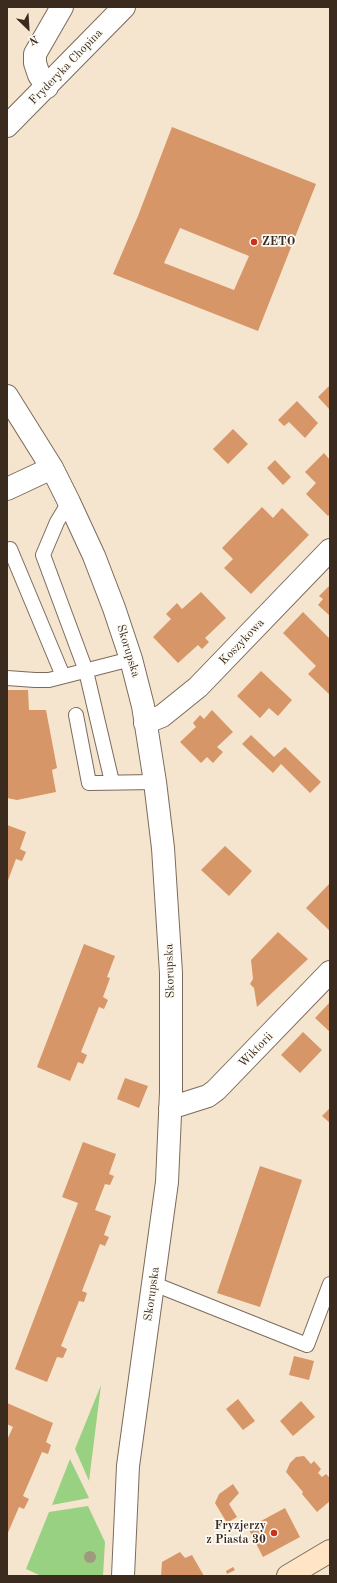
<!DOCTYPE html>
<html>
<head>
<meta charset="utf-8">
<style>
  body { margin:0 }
  #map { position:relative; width:337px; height:1583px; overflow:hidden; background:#f6e5ce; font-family:"Old Standard TT",serif }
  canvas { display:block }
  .frame { position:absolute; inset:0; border:8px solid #3b2a1e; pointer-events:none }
  .north { position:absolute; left:8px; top:8px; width:40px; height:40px; -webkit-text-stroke:3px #fdfcf7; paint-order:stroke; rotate:155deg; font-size:11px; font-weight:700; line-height:16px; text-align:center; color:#3b2a1e }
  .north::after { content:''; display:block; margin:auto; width:14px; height:18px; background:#3b2a1e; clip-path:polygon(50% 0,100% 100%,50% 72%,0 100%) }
</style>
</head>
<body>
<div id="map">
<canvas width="337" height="1583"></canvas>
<div class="frame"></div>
<div class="north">N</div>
</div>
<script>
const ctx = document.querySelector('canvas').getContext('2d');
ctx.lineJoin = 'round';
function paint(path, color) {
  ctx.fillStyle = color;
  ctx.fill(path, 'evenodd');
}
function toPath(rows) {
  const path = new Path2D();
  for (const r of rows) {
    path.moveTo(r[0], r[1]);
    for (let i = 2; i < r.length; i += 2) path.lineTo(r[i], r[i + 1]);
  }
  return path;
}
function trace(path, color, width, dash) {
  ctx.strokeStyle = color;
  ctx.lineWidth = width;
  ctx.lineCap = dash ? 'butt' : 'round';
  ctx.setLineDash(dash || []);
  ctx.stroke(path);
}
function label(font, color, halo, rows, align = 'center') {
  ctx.font = font + ' "Old Standard TT",serif';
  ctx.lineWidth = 3.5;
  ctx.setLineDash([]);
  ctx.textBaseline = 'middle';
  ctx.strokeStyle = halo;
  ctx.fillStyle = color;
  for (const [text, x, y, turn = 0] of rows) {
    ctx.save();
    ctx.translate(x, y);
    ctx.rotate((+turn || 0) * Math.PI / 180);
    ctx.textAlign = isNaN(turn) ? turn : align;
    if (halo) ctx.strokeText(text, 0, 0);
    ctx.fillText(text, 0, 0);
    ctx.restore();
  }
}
paint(toPath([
  [101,1385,89,1481,75,1449],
  [70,1459,89,1498,52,1505],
  [88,1506,105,1542,103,1576,41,1576,26,1569,49,1512]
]), '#99d183');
paint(toPath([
  [172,127,316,184,258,331,113,274,138,216],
  [180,228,249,256,234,290,164,263],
  [330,385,330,410,318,397],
  [297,401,318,423,305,438,289,422,284,426,278,420],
  [233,429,248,444,228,464,213,449],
  [324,453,330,460,330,514,328,516,306,494,316,483,305,472],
  [275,460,291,477,283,485,267,468],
  [262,507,273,518,282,508,309,535,251,594,224,568,233,559,222,548],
  [330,585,330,614,329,615,318,605,323,599,319,596],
  [201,592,226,618,205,638,209,642,202,649,198,645,178,663,153,637,171,619,166,614,177,603,182,609],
  [303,612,330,639,330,695,308,674,316,666,283,633],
  [261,671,292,700,278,716,269,708,260,718,237,696],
  [7,690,28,690,29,710,46,710,57,768,52,770,56,792,17,800,7,798],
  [212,710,233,732,217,747,223,752,213,763,207,757,201,763,180,742,196,727,193,723,200,715,204,719],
  [251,735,274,757,285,747,321,782,310,793,281,764,273,773,242,744],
  [7,825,26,832,20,849,26,852,22,861,16,859,7,883],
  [225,846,252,871,229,896,201,870],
  [330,883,330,931,306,908],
  [278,932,308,959,257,1007,254,988,250,984,253,979,251,960],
  [84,944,115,956,107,977,110,978,103,997,108,1000,104,1009,99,1007,81,1052,87,1055,85,1060,83,1064,78,1062,70,1081,37,1067],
  [330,1002,330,1032,315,1018],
  [303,1032,322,1050,300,1073,281,1055],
  [125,1078,148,1086,139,1108,117,1099],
  [330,1108,330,1123,322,1116],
  [83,1142,116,1154,109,1174,114,1176,110,1185,105,1184,95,1210,111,1216,104,1235,109,1237,105,1246,100,1244,82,1291,87,1293,84,1302,79,1301,61,1346,67,1349,63,1358,57,1357,47,1382,15,1369,78,1203,62,1197],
  [260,1166,302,1180,260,1307,217,1293],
  [294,1356,314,1361,309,1380,289,1375],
  [238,1399,255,1421,243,1430,226,1409],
  [301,1401,315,1417,293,1436,280,1421],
  [7,1403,53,1423,46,1442,51,1445,48,1454,42,1452,23,1496,29,1499,24,1509,19,1507,7,1535,7,1440,13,1427,7,1424],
  [304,1456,311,1464,314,1461,321,1469,318,1473,322,1477,326,1474,330,1478,330,1501,317,1512,302,1494,303,1492,286,1472,290,1463,296,1457],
  [233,1484,239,1493,229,1504,237,1517,227,1523,215,1503,219,1494],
  [285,1508,300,1537,263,1557,248,1528],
  [180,1552,185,1558,192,1555,204,1576,161,1576,162,1562],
  [233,1567,235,1570,227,1574,226,1571]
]), '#d69667');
const lane = toPath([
  [69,502,57,522,43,555,86,671,112,782],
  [10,549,63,676],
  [7,678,35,680,49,680,131,659],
  [76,715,89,783,155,782],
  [154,1284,307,1345,330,1284]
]);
const street = toPath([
  [47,87,39,75,35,63,35,54,62,7],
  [7,126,124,7],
  [7,396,52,468,69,502,94,556,114,608,131,659,143,706,155,782,163,848,171,973,171,1092,167,1182,128,1466,123,1576],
  [7,489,52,468],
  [145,723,162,716,198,687,330,550],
  [170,1108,208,1096,216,1090,330,972]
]);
const secondary = toPath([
  [288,1576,330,1551]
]);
trace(lane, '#7c6b5c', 16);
trace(street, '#7c6b5c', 24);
trace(secondary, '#7c6b5c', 24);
trace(lane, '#fff', 14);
trace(street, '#fff', 22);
trace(secondary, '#ffe4c6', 22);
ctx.fillStyle = '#9f9a7e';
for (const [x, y] of [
  [90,1557]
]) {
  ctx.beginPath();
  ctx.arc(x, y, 6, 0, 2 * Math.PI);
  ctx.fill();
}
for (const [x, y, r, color] of [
  [254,242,4,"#c8321e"],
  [274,1533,4,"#c8321e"]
]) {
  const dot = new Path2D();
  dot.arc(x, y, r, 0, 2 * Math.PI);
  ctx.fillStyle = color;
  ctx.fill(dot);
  trace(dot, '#fdfcf7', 1.5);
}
label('12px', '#3b2a1e', '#fdfcf7', [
  ["Fryderyka Chopina",66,67,-46],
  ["Koszykowa",242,642,-46],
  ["Skorupska",128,651,73],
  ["Skorupska",170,971,-92],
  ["Wiktorii",256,1050,-46],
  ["Skorupska",152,1294,-82]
]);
label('bold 12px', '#3b2a1e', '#fdfcf7', [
  ["ZETO",262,242],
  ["Fryzjerzy",266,1526,"right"],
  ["z Piasta 30",266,1540,"right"]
], 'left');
</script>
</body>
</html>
